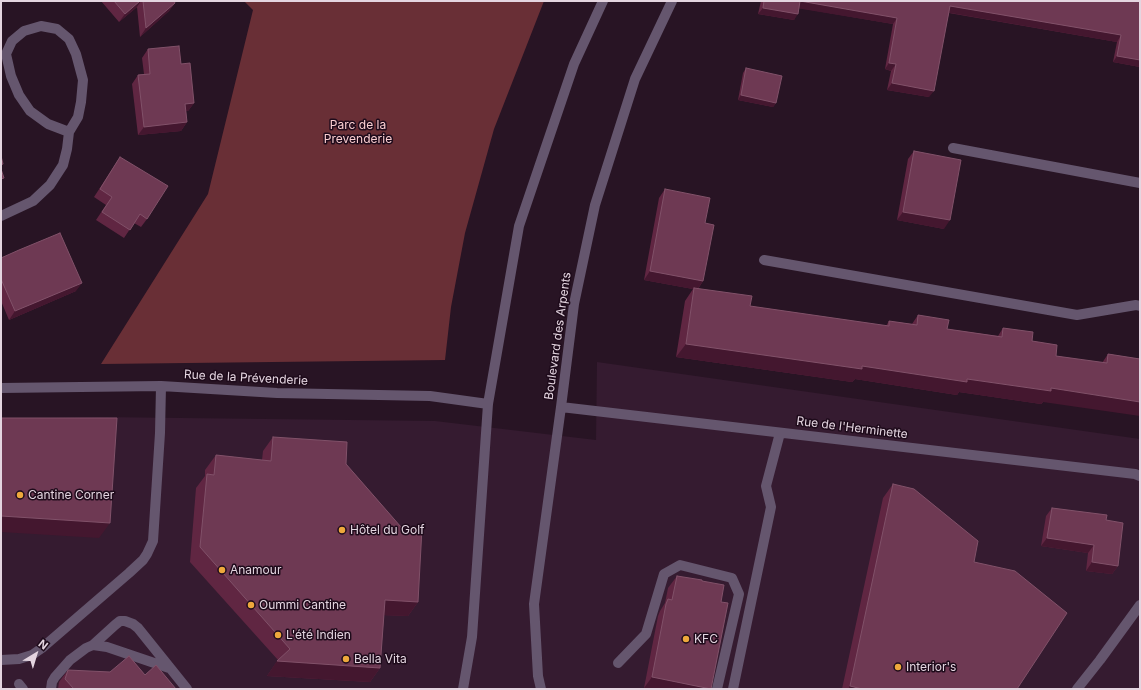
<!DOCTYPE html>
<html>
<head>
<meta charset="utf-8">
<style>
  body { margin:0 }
  #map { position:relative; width:1141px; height:690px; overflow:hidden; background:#281424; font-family:Inter,sans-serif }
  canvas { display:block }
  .frame { position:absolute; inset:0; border:2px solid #e4d5e0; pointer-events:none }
  .north { position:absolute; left:16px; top:634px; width:40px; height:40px; -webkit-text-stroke:3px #1e0b1b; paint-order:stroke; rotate:38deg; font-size:11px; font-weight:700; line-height:16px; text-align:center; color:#e4d5e0 }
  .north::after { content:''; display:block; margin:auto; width:14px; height:18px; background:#e4d5e0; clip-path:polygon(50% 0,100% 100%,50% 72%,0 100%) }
</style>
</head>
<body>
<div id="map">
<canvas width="1141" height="690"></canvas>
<div class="frame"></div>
<div class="north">N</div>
</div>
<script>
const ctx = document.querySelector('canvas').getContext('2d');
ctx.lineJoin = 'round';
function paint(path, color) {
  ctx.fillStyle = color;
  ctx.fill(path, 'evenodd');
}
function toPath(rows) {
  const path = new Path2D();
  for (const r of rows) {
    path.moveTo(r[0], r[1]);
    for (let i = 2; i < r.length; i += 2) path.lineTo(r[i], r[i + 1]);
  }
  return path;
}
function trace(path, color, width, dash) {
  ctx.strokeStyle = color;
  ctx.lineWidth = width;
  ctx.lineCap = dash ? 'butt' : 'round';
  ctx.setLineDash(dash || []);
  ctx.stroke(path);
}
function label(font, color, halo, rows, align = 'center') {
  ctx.font = font + ' Inter,sans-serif';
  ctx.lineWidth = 3;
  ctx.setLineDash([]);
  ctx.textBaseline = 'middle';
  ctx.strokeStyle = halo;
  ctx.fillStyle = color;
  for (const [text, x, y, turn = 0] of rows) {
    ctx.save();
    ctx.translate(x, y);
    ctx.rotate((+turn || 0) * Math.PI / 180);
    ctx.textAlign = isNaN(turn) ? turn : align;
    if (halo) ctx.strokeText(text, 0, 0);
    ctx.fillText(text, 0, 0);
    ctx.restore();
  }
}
paint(toPath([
  [597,362,1140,439,1140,689,1,689,1,419,98,417,435,421,596,440]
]), '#351b30');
paint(toPath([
  [244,1,544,1,494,129,465,233,451,307,445,360,101,364,208,194,253,10]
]), '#692f36');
trace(toPath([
  [953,148,1140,183],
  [1,216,33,201,50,185,63,165,67,149,69,132,78,117,81,102,83,80,76,54,69,39,57,29,41,26,24,31,12,41,6,54,11,76,19,95,30,111,48,124,69,132],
  [764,260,1077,315,1136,305,1140,306],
  [1,388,161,386,277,393,430,396,488,404],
  [561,407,1135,474,1140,476],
  [93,645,107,647,169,668],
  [1,660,19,659,32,655,42,648,129,573,143,560,147,554,153,541,160,433,161,386],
  [618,663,646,634,664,574,680,565,732,578,739,594,717,689],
  [19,684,23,689],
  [51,689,52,682,55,677,70,660,86,648,93,645,115,625,120,621,125,621,133,624,138,628,187,689],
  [463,689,472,637,488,404,519,226,574,64,603,1],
  [541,689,538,676,534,604,561,407,574,304,595,205,635,79,672,1],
  [733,689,771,507,766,486,780,433],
  [1077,689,1100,660,1140,605]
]), '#65566e', 10);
paint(toPath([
  [101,1,174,1,175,3,169,11,140,37,137,7,119,22],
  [761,1,1140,1,1140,67,1113,62,1117,42,949,13,929,97,887,90,891,71,885,69,893,24,799,8,794,20,758,14],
  [148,49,181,64,194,103,188,111,186,111,187,122,181,131,138,135,132,84,138,75,144,74,142,58],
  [746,68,776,103,773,107,738,100,743,73],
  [914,151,944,229,897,220,908,159],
  [120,157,147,219,141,227,134,223,124,238,96,220,106,205,94,197],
  [665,189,705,223,703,281,698,289,750,306,886,326,889,321,912,324,918,315,947,329,998,336,1003,328,1032,341,1056,356,1102,363,1108,354,1140,359,1043,402,1041,404,959,392,957,395,855,379,852,382,676,357,685,301,693,289,644,280,659,198],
  [1,258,76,291,9,320,1,301],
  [273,437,346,464,418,602,408,616,384,615,380,668,370,682,267,676,278,660,190,562,196,488,205,476,205,470,216,455,262,460,263,451],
  [893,484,974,562,1017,689,842,689,883,498],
  [1052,508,1106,520,1118,566,1112,574,1086,571,1088,553,1041,546,1046,516],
  [677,576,702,581,721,602,711,689,648,689,644,688,658,616,660,611,665,603,668,588],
  [68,670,145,675,176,689,58,689,59,682]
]), '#602642');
paint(toPath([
  [140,1,141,1,137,7,119,22,125,14],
  [800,1,897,18,893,24,796,8],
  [175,3,169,11,140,37,146,28],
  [950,6,1121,35,1117,42,945,12],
  [763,8,798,14,794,20,758,14],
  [1117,56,1140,60,1140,67,1113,62],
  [889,63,896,64,891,71,885,69],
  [892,83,934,91,929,97,887,90],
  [741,95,776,103,773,107,738,100],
  [194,103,188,111,179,112,185,104],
  [187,122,181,131,138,135,144,127],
  [903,212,950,220,944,229,897,220],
  [650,271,703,281,697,290,694,288,693,289,644,280],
  [82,283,76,291,9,320,15,311],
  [686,344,967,379,1051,388,1140,402,1140,416,1043,402,1041,404,959,392,957,395,855,379,852,382,676,357],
  [1,516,110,523,99,538,1,532],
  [1047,538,1094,545,1088,553,1041,546],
  [1092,562,1118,566,1112,574,1086,571],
  [385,600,418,602,408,616,374,615],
  [277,661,380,668,370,682,267,676],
  [652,677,711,689,648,689,644,688],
  [850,686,862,689,848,689]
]), '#44172f');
const building = toPath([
  [114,1,140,1,125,14,114,1],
  [143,1,174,1,175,3,146,28,143,1],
  [764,1,1140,1,1140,60,1117,56,1121,35,950,6,934,91,892,83,896,64,889,63,897,18,800,1,798,14,763,8,764,1],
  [179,46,181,64,190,63,194,103,185,104,187,122,144,127,138,75,150,74,148,49,179,46],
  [746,68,782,76,776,103,741,95,746,68],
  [914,151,961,160,950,220,903,212,914,151],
  [1,156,3,164,1,165,1,156],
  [120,157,168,186,147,219,140,214,130,230,102,212,112,197,100,189,120,157],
  [1,169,4,178,1,179,1,169],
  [665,189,710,198,705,223,714,225,703,281,650,271,665,189],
  [60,233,82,283,15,311,1,279,1,258,19,250,60,233],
  [694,288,752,296,750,306,889,326,889,321,917,325,918,315,949,320,947,329,1002,337,1003,328,1033,332,1032,341,1057,345,1056,356,1107,363,1108,354,1140,359,1140,402,1051,388,1051,391,967,379,967,382,862,366,862,369,686,344,694,288],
  [1,418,117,418,110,523,1,516,1,418],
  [273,437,347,442,346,464,401,527,422,528,418,602,385,600,380,668,277,661,290,649,200,547,207,474,214,475,216,455,271,461,273,437],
  [893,484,914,489,978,541,974,562,1015,571,1067,613,1017,689,862,689,850,686,893,484],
  [1052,508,1107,515,1106,520,1123,523,1118,566,1092,562,1094,545,1047,538,1052,508],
  [677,576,702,580,702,581,724,585,721,602,728,603,711,689,652,677,666,604,668,599,672,600,677,576],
  [129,656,145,675,156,665,176,689,74,689,65,679,68,670,110,672,129,656]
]);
paint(building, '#6e3953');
trace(building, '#815169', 1);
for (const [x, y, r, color] of [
  [20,495,4,"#eea83c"],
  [342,530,4,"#eea83c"],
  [222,570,4,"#eea83c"],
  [251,605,4,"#eea83c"],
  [278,635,4,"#eea83c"],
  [686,639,4,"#eea83c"],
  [346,659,4,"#eea83c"],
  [898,667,4,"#eea83c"]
]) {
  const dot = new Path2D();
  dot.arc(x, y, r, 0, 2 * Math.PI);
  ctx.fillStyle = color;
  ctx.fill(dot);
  trace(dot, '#1e0b1b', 1.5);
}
label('12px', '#fbced1', '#1e0b1b', [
  ["Parc de la",358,125],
  ["Prevenderie",358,139]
]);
label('12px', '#e4d5e0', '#1e0b1b', [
  ["Boulevard des Arpents",558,336,-82],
  ["Rue de la Prévenderie",246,378,3],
  ["Rue de l'Herminette",852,428,7]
]);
label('12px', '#e4d5e0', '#1e0b1b', [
  ["Cantine Corner",28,495],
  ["Hôtel du Golf",350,530],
  ["Anamour",230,570],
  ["Oummi Cantine",259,605],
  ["L'été Indien",286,635],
  ["KFC",694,639],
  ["Bella Vita",354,659],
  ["Interior's",906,667]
], 'left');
</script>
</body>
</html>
